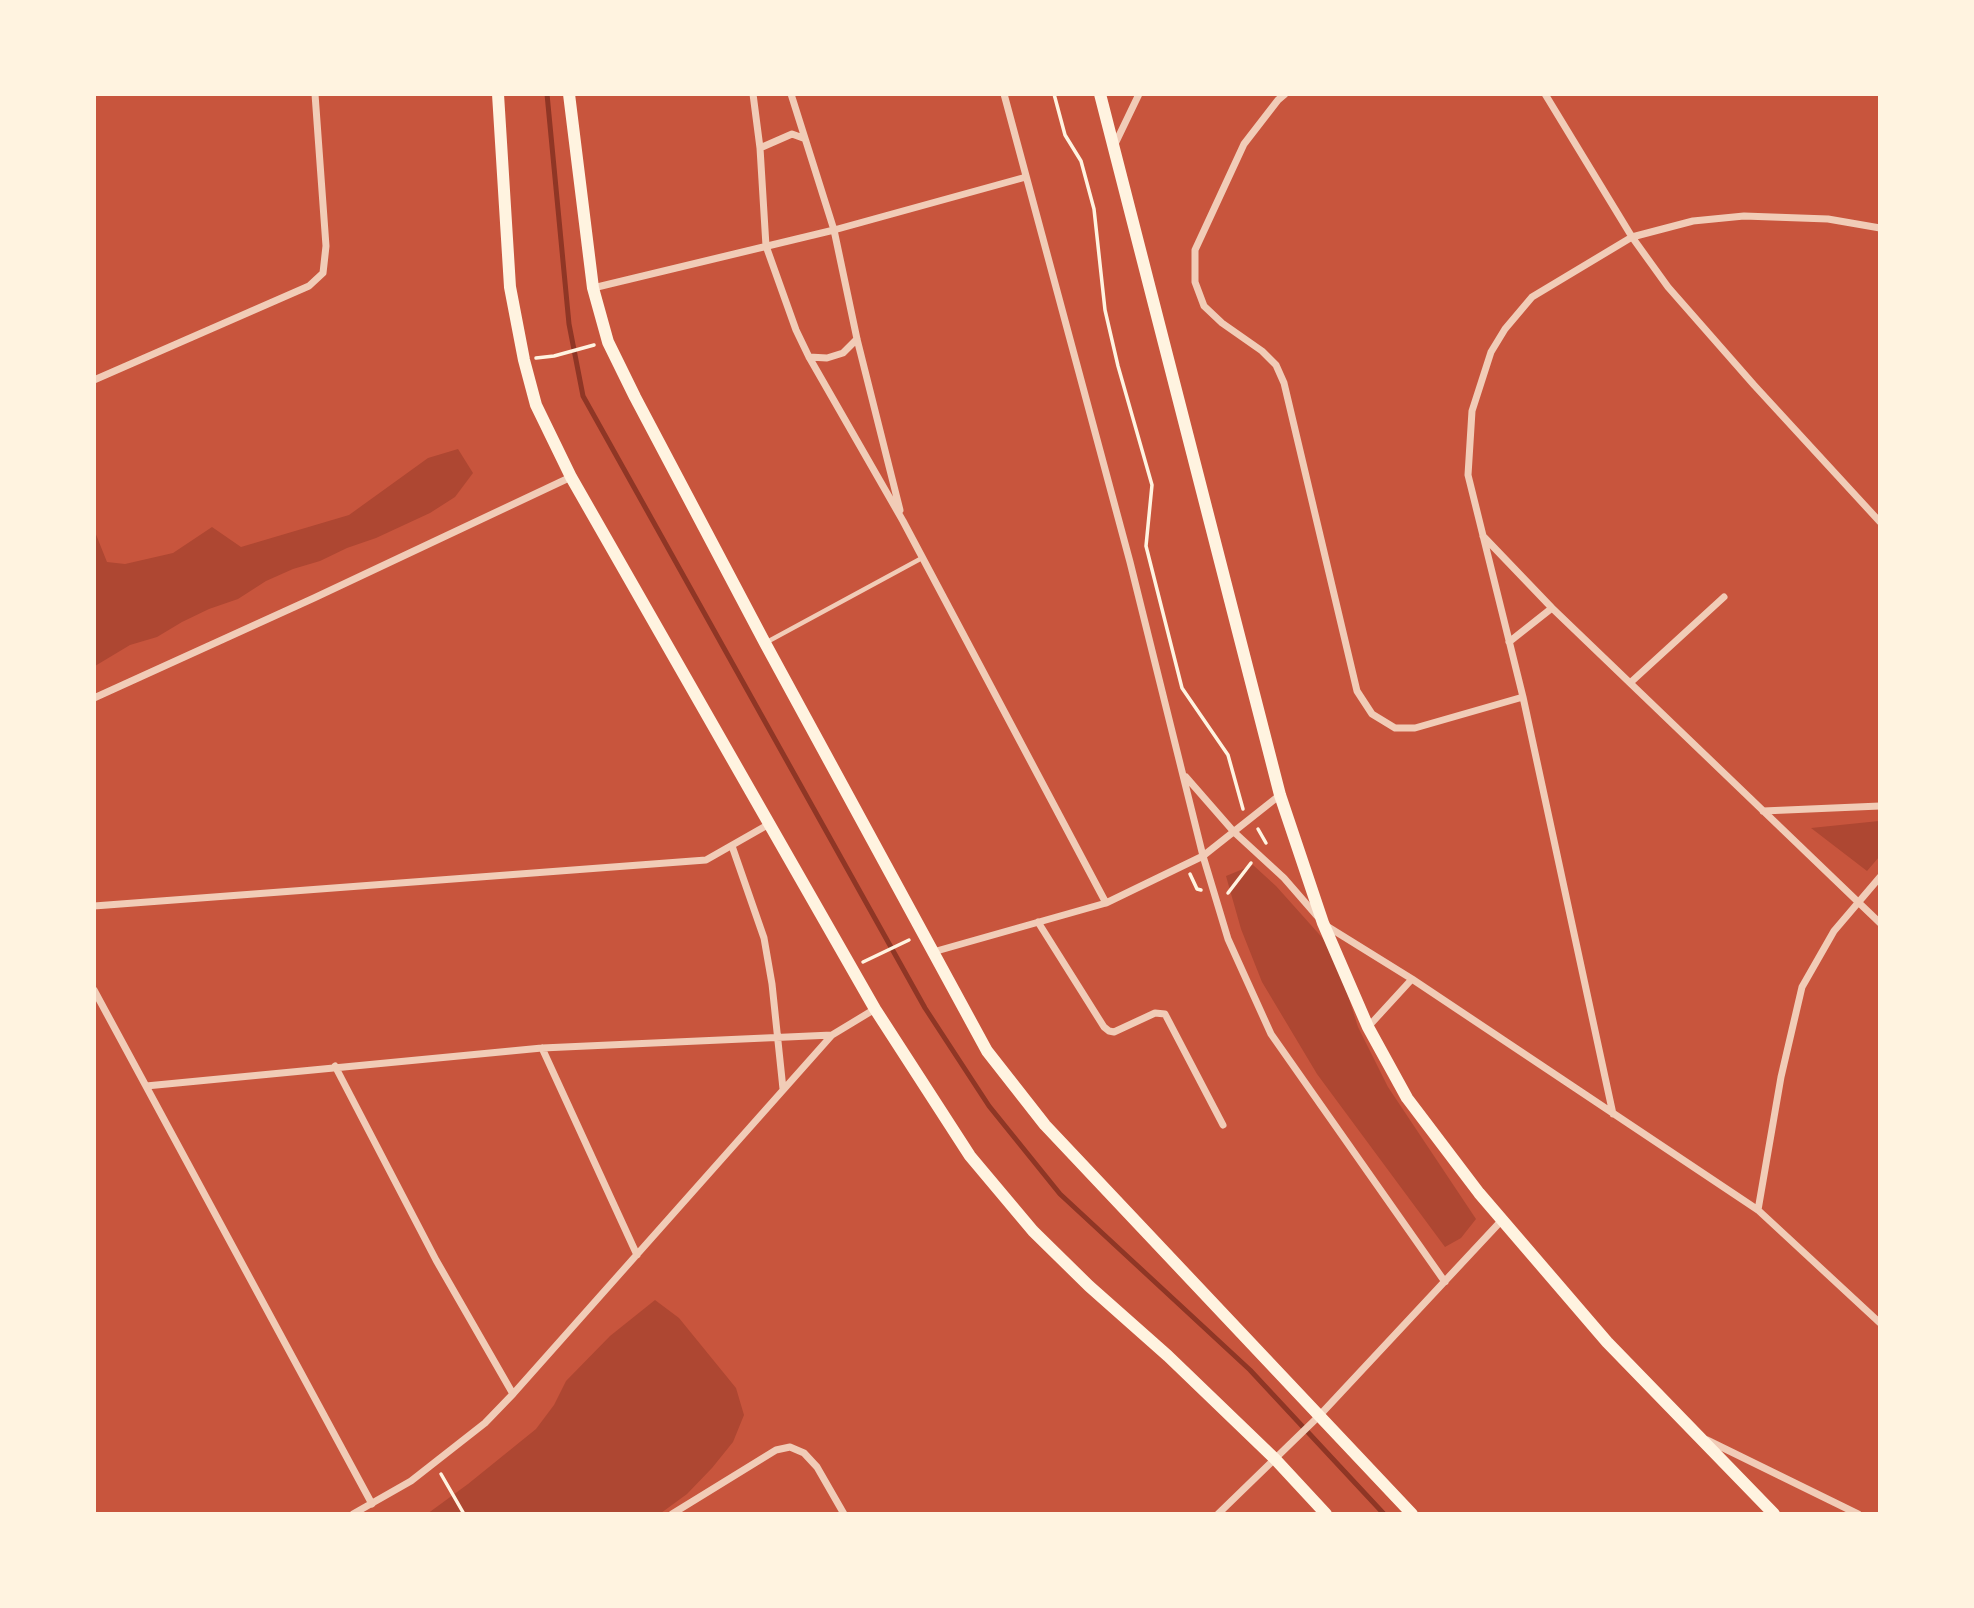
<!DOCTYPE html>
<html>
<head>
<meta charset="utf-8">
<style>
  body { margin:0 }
  #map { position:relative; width:1974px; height:1608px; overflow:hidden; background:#c8553d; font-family:"PT Sans Narrow",sans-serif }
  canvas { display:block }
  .frame { position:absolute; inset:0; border:96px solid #fff3e0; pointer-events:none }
</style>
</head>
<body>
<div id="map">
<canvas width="1974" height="1608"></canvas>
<div class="frame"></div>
</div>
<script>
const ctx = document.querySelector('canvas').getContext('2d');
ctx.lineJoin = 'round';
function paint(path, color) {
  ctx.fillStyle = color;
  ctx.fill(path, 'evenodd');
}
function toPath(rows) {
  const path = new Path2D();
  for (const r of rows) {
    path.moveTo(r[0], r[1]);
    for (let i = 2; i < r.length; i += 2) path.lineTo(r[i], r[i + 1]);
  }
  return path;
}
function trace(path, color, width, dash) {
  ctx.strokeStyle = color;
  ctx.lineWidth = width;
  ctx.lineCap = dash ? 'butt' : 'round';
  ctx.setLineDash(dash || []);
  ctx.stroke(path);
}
paint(toPath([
  [458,449,473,473,455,497,430,513,376,538,347,548,320,561,293,569,266,581,238,599,209,609,182,622,157,637,130,645,95,666,95,532,107,562,125,564,173,553,212,527,241,547,349,515,428,458],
  [1879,821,1879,857,1867,871,1811,828],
  [1253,865,1276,886,1327,943,1344,983,1358,1027,1388,1087,1476,1219,1461,1238,1445,1247,1317,1074,1262,982,1241,929,1226,876],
  [655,1300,679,1318,736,1388,744,1415,733,1442,712,1468,687,1494,661,1513,427,1514,468,1484,536,1429,554,1405,566,1381,610,1336]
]), '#ae4732');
trace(toPath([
  [547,94,569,324,583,396,925,1008,989,1106,1060,1194,1250,1370,1384,1514]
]), '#8f3625', 5);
trace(toPath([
  [1054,94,1065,135,1081,161,1094,209,1105,310,1118,366,1152,485,1146,546,1182,688,1228,755,1243,809],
  [536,358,554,356,594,345],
  [1258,829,1266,843],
  [1190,874,1197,889,1201,890],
  [1228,893,1251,863],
  [863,962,909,940],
  [441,1474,464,1514]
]), '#fff3e0', 3.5);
trace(toPath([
  [767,642,922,558]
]), '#f1ccb7', 4.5);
trace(toPath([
  [753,94,760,148,766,246,796,330,809,357,903,521,1106,903],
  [791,94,834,230,857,339,900,510],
  [1004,94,1130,562,1203,856,1228,939,1271,1034,1445,1282],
  [1285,94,1278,100,1244,144,1195,250,1195,282,1204,306,1222,323,1262,351,1276,365,1284,383,1357,691,1372,714,1395,728,1415,728,1523,697],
  [1545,94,1632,237,1668,287,1754,385,1880,522],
  [1115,144,1139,94],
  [760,148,792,134,803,138],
  [593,288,834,230,1026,177],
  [809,357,827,358,843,353,857,339],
  [94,380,309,286,323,273,326,246,315,94],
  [1483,536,1552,608,1880,923],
  [1509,642,1552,608],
  [1630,683,1724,597],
  [94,698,314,598,571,477],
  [1186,777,1234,832,1284,878,1317,916],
  [1763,811,1880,806],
  [732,846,764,938,772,984,783,1089],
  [94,906,706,860,771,823],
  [1038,922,1104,1027,1109,1031,1114,1032,1155,1013,1165,1014,1223,1125],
  [1325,925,1412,979,1758,1210,1880,1323],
  [933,952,1106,903,1203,856,1280,795],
  [94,990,372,1504],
  [1368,1027,1412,979],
  [542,1048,637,1255],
  [335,1066,436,1260,513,1394],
  [146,1086,542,1048,832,1035],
  [1613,1114,1523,697,1468,475,1472,411,1491,352,1505,329,1532,297,1632,237,1693,221,1744,216,1828,219,1880,228],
  [1758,1210,1781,1077,1802,987,1834,931,1880,877],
  [1707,1440,1858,1514],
  [353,1514,411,1481,485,1423,513,1394,832,1035,875,1009],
  [672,1514,776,1450,790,1447,804,1453,817,1467,844,1514],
  [1218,1514,1319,1416,1502,1220]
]), '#f1ccb7', 7);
trace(toPath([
  [498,94,510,287,524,360,536,405,571,477,875,1009,970,1156,1033,1231,1089,1286,1168,1356,1275,1459,1326,1514],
  [569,94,593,288,608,342,635,397,765,643,987,1051,1045,1125,1412,1514],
  [1100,94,1280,795,1323,923,1368,1027,1407,1098,1479,1193,1607,1342,1774,1514]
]), '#fff3e0', 12);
</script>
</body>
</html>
